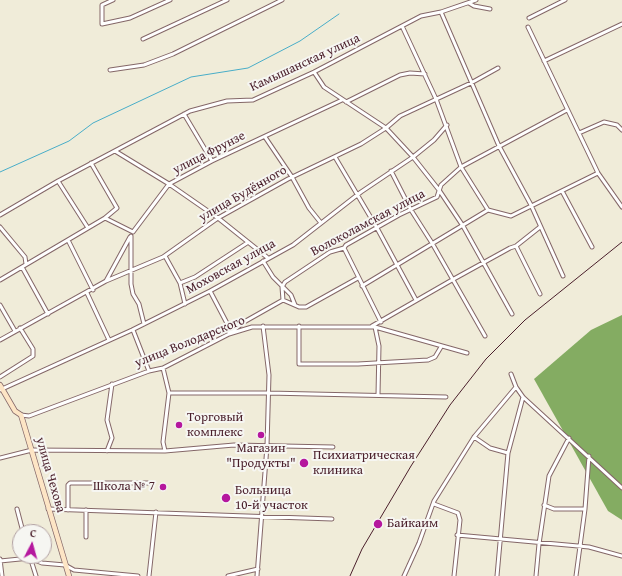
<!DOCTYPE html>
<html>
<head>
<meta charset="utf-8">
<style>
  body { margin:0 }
  #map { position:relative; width:622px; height:576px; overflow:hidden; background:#f0ecd9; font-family:"Gentium Book Plus",serif }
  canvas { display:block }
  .north { position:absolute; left:12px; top:524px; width:40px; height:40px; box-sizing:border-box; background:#f6f6f2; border:1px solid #b1a0a2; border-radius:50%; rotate:6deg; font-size:11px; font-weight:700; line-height:16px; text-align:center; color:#4a1f2b }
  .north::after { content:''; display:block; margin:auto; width:14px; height:18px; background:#b5179e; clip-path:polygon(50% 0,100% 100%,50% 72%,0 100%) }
</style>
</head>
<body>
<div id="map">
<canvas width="622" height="576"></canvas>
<div class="north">С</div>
</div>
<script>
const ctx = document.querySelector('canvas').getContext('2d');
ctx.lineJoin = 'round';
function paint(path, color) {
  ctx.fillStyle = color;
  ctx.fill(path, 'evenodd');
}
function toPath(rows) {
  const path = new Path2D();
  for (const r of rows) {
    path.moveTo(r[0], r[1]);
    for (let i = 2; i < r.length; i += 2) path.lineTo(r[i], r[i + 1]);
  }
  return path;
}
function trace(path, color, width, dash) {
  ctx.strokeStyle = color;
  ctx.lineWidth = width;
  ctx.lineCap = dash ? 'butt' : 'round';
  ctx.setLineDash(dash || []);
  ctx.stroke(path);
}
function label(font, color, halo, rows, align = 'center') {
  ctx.font = font + ' "Gentium Book Plus",serif';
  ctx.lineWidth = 4;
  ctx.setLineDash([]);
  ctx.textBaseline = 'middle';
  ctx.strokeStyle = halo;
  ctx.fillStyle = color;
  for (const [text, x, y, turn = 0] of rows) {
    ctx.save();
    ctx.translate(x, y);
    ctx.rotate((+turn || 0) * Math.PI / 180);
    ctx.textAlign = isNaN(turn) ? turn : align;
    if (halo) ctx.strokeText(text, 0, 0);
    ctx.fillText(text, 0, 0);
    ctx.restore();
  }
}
paint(toPath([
  [622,315,622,520,608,511,534,379,591,330]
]), '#84ac62');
trace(toPath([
  [0,172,69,141,93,123,191,77,248,68,300,41,339,14]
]), '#48adc8', 1);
const street = toPath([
  [113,0,102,5,102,24,130,18,170,0],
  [469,3,474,6,490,9],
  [441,12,499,146,531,205,563,276],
  [529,18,565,0],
  [402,26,436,99,461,167,488,210],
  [528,27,598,173,622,207],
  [143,39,227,0],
  [544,61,622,24],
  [110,70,144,65,173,54,282,0],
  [314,72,324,87,386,128,413,157,439,190,463,226,512,314],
  [346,102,400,75,410,73,425,74],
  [184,114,212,161],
  [579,133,604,122,617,125,622,130],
  [265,137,292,177,309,208,321,223],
  [115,151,169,184,218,218,268,258],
  [335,157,377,228,416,300],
  [91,163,117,208,105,218],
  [391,171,411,210,432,243,485,336],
  [58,181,88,228],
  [562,191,592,247],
  [0,215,58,181,190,111,227,101,253,100,314,72,421,16,441,12,476,0],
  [0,227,25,257,26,264],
  [131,236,131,284,133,294,139,304,144,324],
  [68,240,93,290],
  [516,246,540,294],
  [344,248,381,322],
  [165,256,180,283,185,304],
  [263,261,273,277,291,295,295,305],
  [22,267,48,314],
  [0,280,105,218,133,232,169,184,212,161,342,100],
  [106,281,130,237],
  [180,283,195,277,247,243],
  [362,286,488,210,511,216,598,173],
  [210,291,229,327,229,334],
  [87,293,109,340],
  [283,300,299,307,306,307,358,278],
  [0,305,15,331],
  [299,326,299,364,358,364,428,360,435,357,441,347],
  [372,326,452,280,510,248,516,246,540,227],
  [375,327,379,346,378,395],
  [133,330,149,371],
  [230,333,244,322,283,300,282,287,285,282,330,252,344,248,346,245,399,215,437,197,441,185,461,167,567,110],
  [0,340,106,281,163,257,218,218,288,179,361,144,386,128,400,116,471,83,498,68],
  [163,368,169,393,163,442,165,451],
  [511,374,516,387,523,397,622,488],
  [0,377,33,356,33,349,20,328],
  [0,390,132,330,210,291,293,245,361,192,413,157,434,140,447,125],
  [169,393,268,393,446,397],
  [21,415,29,416,149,371,163,368,229,334,252,327,375,327,467,353],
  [474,437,490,448,508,453],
  [107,451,112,438,107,420,112,384],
  [0,458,32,450,165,451,234,445,333,447],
  [434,504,458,513,460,520,454,576],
  [544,505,554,509,585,509],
  [17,509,23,532],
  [48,509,332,519],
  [68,510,68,485,70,483,153,483],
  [86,510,86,537],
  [457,535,589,547,622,556],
  [30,557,36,576],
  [0,559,2,576],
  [0,561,30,558,42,563,65,565,74,570,138,576],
  [149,576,156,512],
  [228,576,258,569],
  [257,576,267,446,269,375,263,326],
  [404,576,419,543,434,501,474,437,516,387],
  [497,576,508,453,523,397],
  [536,576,539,544,549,476,569,438],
  [576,576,585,509,589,456]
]);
const secondary = toPath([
  [0,385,15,411,21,415,69,576]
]);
trace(street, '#846768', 5);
trace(secondary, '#846768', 6);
trace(street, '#fff', 3);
trace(secondary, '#fde5c5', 4.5);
trace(toPath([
  [350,576,362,549,411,466,450,405,486,359,525,320,622,242]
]), '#4a1f2b', 1);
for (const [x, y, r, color] of [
  [179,425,4,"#b5179e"],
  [261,435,4,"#b5179e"],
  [304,463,5,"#b5179e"],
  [163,487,4,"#b5179e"],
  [226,498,5,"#b5179e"],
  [378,524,5,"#b5179e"]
]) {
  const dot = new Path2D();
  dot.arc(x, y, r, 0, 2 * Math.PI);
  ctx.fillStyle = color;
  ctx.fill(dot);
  trace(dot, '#f6f6f2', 1.5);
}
label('13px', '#4a1f2b', '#f6f6f2', [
  ["Камышанская улица",305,63,-25],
  ["улица Фрунзе",209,153,-27],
  ["улица Будённого",243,194,-30],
  ["Волоколамская улица",368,223,-28],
  ["Моховская улица",231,267,-29],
  ["улица Володарского",190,342,-22],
  ["улица Чехова",50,475,74]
]);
label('13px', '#4a1f2b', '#f6f6f2', [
  ["Торговый",187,418],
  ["комплекс",187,433],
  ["Магазин",261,449,"center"],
  ["\"Продукты\"",261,464,"center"],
  ["Психиатрическая",313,456],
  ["клиника",313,471],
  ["Школа № 7",155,487,"right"],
  ["Больница",235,491],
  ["10-й участок",235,506],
  ["Байкаим",387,524]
], 'left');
</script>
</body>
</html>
